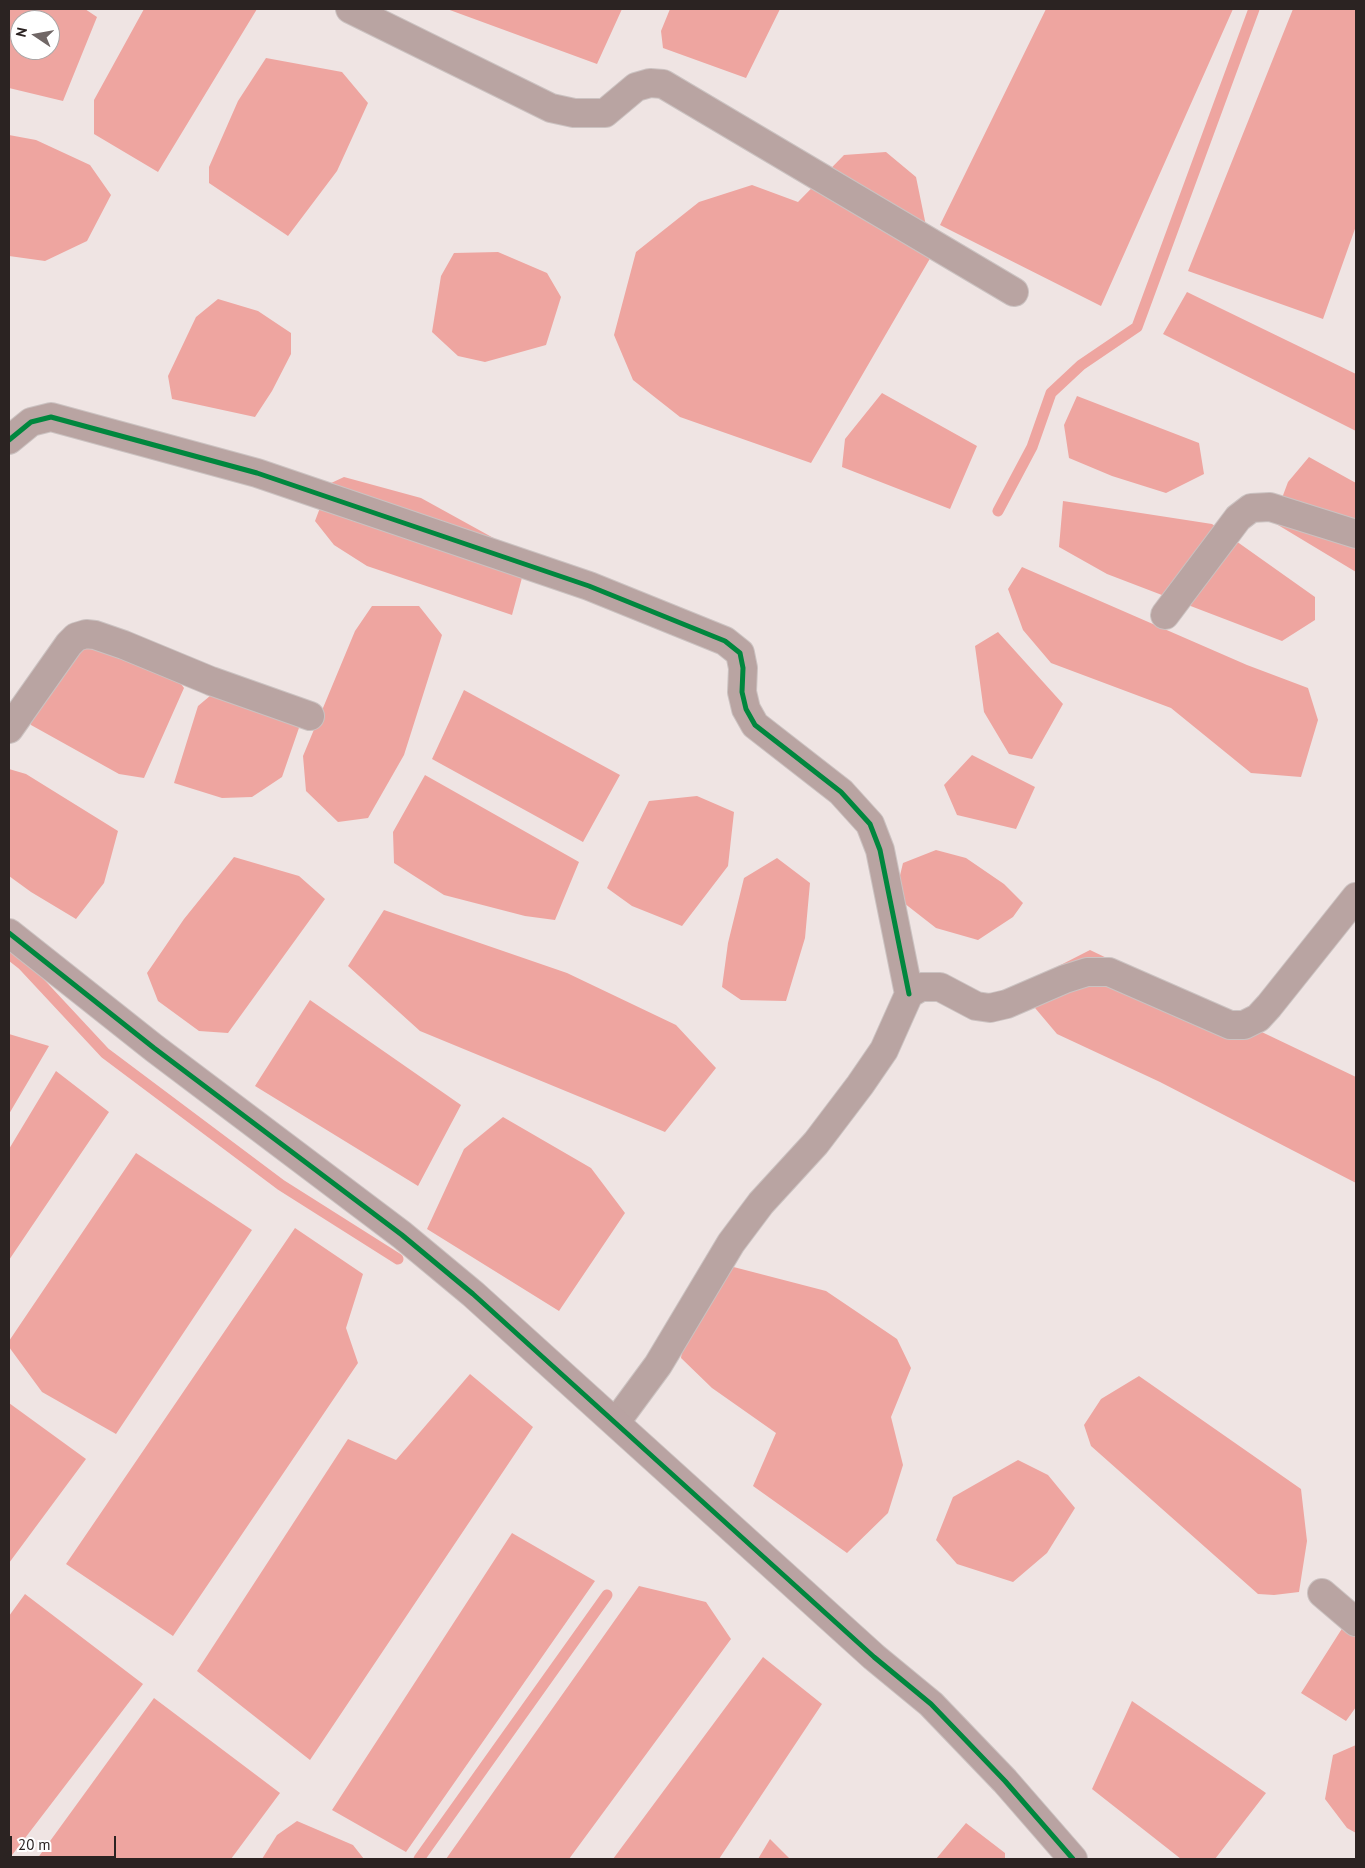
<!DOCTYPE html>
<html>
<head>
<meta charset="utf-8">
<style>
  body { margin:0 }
  #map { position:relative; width:1365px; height:1868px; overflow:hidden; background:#efe4e3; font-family:"PT Sans",sans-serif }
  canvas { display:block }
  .frame { position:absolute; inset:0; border:10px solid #2b2322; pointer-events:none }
  .north { position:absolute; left:10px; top:10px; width:50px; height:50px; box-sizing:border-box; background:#fff; border:1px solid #aaa7a7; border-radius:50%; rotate:282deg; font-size:14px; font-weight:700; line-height:20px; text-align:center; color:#2b2322 }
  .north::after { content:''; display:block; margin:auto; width:18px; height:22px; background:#706766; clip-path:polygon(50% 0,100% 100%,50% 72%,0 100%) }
  .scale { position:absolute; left:10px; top:1836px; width:106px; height:22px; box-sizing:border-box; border:2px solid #2b2322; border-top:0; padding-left:6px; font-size:15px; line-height:18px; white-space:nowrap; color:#2b2322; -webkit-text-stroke:4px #fff; paint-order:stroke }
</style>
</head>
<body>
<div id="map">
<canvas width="1365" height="1868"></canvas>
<div class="frame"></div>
<div class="north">N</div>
<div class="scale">20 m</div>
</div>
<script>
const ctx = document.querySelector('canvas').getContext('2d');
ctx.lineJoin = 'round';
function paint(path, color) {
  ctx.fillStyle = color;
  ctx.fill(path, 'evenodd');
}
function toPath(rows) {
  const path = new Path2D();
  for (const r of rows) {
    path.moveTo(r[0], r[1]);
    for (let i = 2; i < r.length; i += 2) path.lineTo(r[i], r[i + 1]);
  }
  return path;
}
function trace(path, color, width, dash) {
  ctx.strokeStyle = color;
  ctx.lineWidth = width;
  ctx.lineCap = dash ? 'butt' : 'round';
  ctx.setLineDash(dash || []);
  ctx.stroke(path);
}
paint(toPath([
  [9,9,85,9,97,17,63,101,9,88],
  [20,20,50,20,50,50,20,50],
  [144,9,257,9,158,172,94,134,94,100],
  [447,9,622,9,597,64],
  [670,9,780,9,746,78,663,48,661,31],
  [1046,9,1233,9,1101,306,940,225],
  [1293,9,1356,9,1356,226,1323,319,1188,271],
  [266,58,342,72,368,103,337,171,288,236,209,183,209,167,238,101],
  [9,135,36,140,90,165,111,195,87,241,45,261,9,256],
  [886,152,916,177,932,255,811,463,680,417,633,380,614,335,636,252,699,202,752,185,798,202,844,155],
  [498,252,547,273,561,297,546,345,485,362,458,356,432,332,441,276,454,253],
  [1187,292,1356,374,1356,431,1163,334],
  [218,299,258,311,291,333,291,354,272,391,255,417,172,399,168,376,196,317],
  [882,393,977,446,950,509,842,467,845,439],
  [1077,396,1199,443,1204,474,1166,493,1112,476,1069,458,1064,425],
  [1309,457,1356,483,1356,572,1273,522,1288,482],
  [344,477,421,498,508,546,523,574,512,615,367,566,334,545,315,521,329,484],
  [1063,501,1212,524,1315,597,1315,620,1282,641,1107,574,1059,547],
  [1022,567,1247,665,1308,688,1318,720,1301,777,1251,773,1171,708,1051,663,1023,630,1008,589],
  [372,606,419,606,442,635,404,755,368,818,338,822,306,791,303,756,355,631],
  [89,625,166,663,184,688,144,778,119,774,31,725,28,706],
  [998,632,1063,704,1032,759,1009,754,984,712,975,646],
  [229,680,301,722,282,777,252,797,222,798,174,783,198,706],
  [464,690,620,775,583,842,432,759],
  [972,755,1035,787,1016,829,957,815,944,785],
  [9,769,26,774,118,831,104,883,76,919,31,892,9,876],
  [425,775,579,862,555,920,525,916,444,895,394,863,393,832],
  [697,796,734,812,728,866,682,926,632,906,607,888,649,801],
  [936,850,966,858,1004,884,1023,903,1013,917,978,940,936,928,895,896,903,863],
  [234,857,299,876,325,899,228,1033,199,1031,158,1001,147,973,184,919],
  [777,858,810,883,805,938,786,1001,741,1000,722,987,728,943,744,878],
  [384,910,567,973,676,1025,716,1068,665,1132,420,1031,348,966],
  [1090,950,1356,1077,1356,1183,1160,1082,1057,1034,1030,1002,1037,977],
  [310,1000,461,1105,418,1186,255,1086],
  [9,1034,49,1046,9,1114],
  [56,1071,109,1112,9,1260,9,1149],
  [503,1117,591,1168,625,1213,559,1311,427,1229,464,1149],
  [136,1153,252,1230,116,1434,42,1392,9,1347,9,1341],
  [295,1228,363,1274,346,1328,358,1363,173,1636,66,1564],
  [722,1264,826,1291,897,1339,911,1368,891,1417,903,1465,888,1513,847,1553,753,1486,776,1433,712,1388,681,1358,687,1314],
  [470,1374,533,1427,310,1760,197,1671,348,1439,396,1460],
  [1139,1376,1301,1489,1307,1541,1299,1592,1274,1595,1258,1594,1091,1446,1084,1425,1101,1399],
  [9,1403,86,1459,9,1563],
  [1018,1460,1048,1475,1075,1508,1047,1553,1013,1582,957,1564,936,1540,953,1497],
  [512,1533,595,1581,406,1852,332,1810],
  [639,1586,706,1602,731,1639,569,1859,446,1859],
  [25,1594,143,1684,9,1859,9,1616],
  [1350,1616,1356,1620,1356,1707,1346,1721,1301,1693],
  [763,1657,822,1704,719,1859,613,1859],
  [154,1698,280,1793,231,1859,37,1859],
  [1132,1701,1266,1793,1215,1859,1181,1859,1092,1789],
  [1356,1745,1356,1833,1347,1828,1325,1799,1333,1755],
  [297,1821,353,1845,364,1859,262,1859,277,1835],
  [966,1823,1005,1853,1005,1859,936,1859],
  [770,1839,790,1859,758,1859]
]), '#eea5a0');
trace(toPath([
  [998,511,1032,447,1051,393,1081,365,1137,327,1254,9],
  [9,954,23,965,105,1053,281,1185,398,1259],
  [419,1859,607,1595]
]), '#eea5a0', 11);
const street = toPath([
  [350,9,551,108,574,113,605,113,636,87,650,83,663,84,1014,292],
  [9,440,31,422,51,417,257,473,589,586,725,641,740,653,743,668,742,692,746,709,755,725,841,792,870,824,880,850,909,994],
  [1165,615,1238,518,1251,508,1270,507,1356,534],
  [9,729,69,644,76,637,86,634,95,635,124,645,211,681,310,716],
  [616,1422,658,1365,731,1243,761,1203,816,1143,860,1085,884,1050,909,994,921,987,940,987,976,1006,990,1008,1007,1004,1065,979,1087,972,1109,972,1230,1025,1244,1025,1258,1018,1269,1006,1356,897],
  [1322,1593,1356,1622]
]);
const secondary = toPath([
  [9,933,154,1048,402,1235,473,1294,874,1657,931,1704,1005,1781,1073,1859]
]);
trace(street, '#cbc2c1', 30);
trace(secondary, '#cbc2c1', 30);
trace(street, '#b9a4a2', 28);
trace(secondary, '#b9a3a2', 28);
trace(toPath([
  [9,440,31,422,51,417,257,473,589,586,725,641,740,653,743,668,742,692,746,709,755,725,841,792,870,824,880,850,909,994],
  [9,933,154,1048,402,1235,473,1294,874,1657,931,1704,1005,1781,1073,1859]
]), '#00873e', 5);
</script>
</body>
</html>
